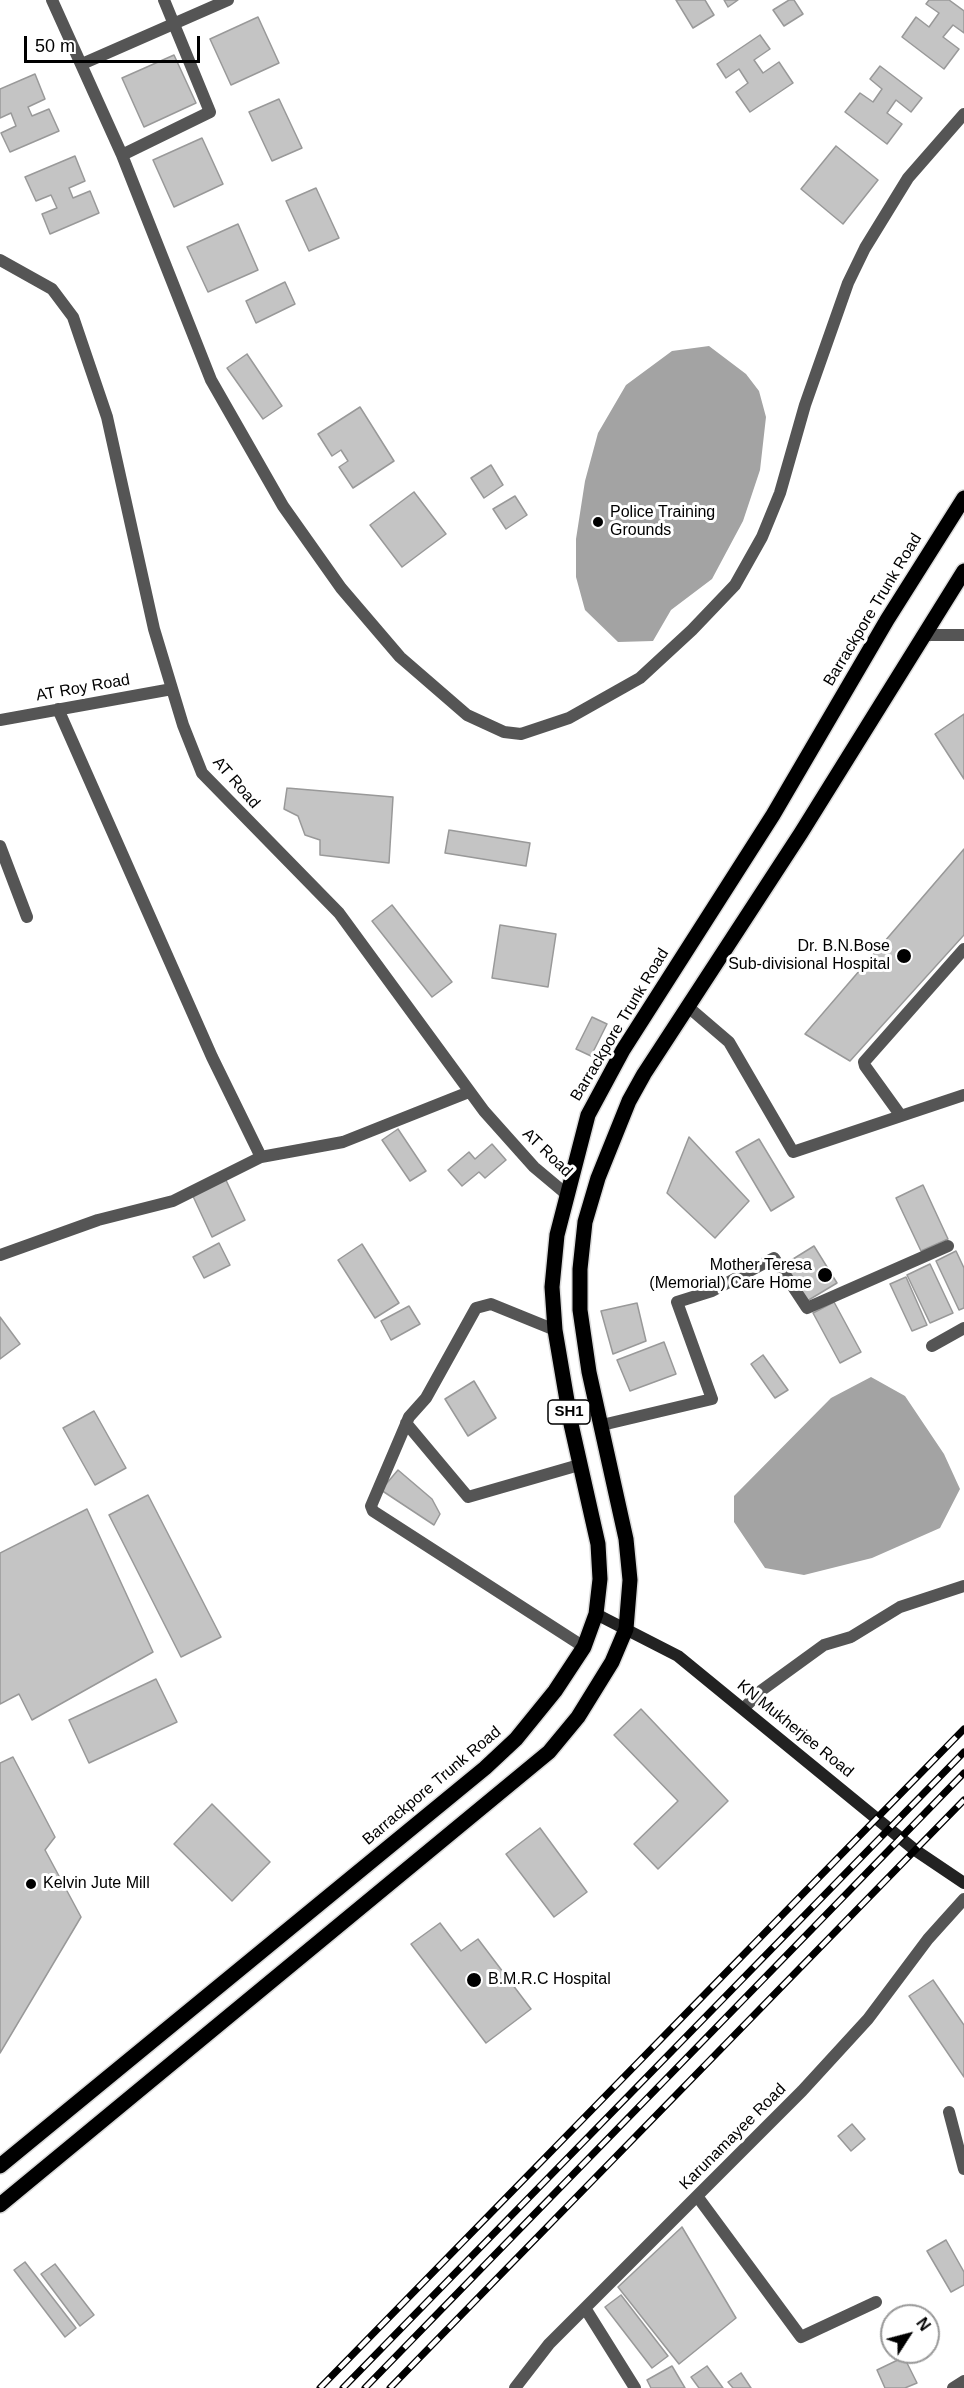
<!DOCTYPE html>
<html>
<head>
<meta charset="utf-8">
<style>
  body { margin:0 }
  #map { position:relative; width:964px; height:2388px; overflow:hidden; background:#fff; font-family:Helvetica,sans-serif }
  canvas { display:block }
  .north { position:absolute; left:880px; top:2304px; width:60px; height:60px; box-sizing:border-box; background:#fff; border:2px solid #999; border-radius:50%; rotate:54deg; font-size:16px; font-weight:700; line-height:24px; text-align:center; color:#000 }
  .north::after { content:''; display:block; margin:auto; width:21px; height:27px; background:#000; clip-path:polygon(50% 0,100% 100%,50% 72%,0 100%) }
  .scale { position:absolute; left:24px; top:36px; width:176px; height:27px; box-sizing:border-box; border:3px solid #000; border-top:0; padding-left:8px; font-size:18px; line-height:21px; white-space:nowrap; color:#000; -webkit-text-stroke:4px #fff; paint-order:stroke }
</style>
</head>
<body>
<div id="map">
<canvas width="964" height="2388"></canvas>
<div class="north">N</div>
<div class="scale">50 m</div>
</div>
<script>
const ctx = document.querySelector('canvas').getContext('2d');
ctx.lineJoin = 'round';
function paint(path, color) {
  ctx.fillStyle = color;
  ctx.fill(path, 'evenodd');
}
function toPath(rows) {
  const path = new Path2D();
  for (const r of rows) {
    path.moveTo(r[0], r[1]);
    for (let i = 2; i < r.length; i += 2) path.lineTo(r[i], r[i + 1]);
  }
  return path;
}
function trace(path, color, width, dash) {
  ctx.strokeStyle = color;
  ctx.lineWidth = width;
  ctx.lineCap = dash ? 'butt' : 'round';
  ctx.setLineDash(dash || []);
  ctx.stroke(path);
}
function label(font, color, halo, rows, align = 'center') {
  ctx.font = font + ' Helvetica,sans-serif';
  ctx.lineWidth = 6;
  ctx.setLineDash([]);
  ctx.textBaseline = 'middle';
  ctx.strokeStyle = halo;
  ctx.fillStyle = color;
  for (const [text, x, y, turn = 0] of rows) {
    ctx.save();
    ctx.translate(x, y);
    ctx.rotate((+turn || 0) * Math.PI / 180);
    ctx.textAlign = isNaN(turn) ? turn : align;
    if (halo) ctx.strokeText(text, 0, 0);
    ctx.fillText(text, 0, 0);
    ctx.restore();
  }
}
paint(toPath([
  [709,346,746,374,759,391,766,417,760,470,743,521,712,579,671,610,653,641,618,642,585,610,576,577,576,539,585,481,598,433,626,385,672,351],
  [871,1377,905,1396,944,1454,960,1489,940,1528,872,1558,804,1575,765,1568,734,1522,734,1496,831,1398]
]), '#a3a3a3');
const building = toPath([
  [676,0,705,0,714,15,693,28,676,0],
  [724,0,738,0,728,7,724,0],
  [789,0,794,0,803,14,784,26,773,10,789,0],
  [929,0,949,0,964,11,964,33,953,25,943,37,959,49,944,69,902,37,916,17,929,27,939,13,926,4,929,0],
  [258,17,279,63,231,85,210,39,258,17],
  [760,35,770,49,754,60,763,73,779,62,793,83,750,112,736,92,748,83,739,69,726,78,717,64,760,35],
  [174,55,196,103,144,127,122,78,174,55],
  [880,66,922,98,911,112,896,100,887,113,902,124,887,144,845,112,860,93,873,102,882,89,870,79,880,66],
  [35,74,45,99,28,107,32,116,49,109,59,131,10,152,1,133,16,126,11,113,0,118,0,89,35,74],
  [279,99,302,148,272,161,249,112,279,99],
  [202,138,223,184,174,207,153,160,202,138],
  [836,146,878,180,843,224,801,189,836,146],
  [75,156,85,181,69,188,73,198,90,191,99,213,50,234,42,214,57,208,51,195,36,201,25,177,75,156],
  [316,188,339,238,309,251,286,201,316,188],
  [238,224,258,270,208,292,187,247,238,224],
  [285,282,295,304,256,323,246,301,285,282],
  [247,354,282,406,263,419,227,368,247,354],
  [360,407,394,461,353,488,339,467,348,461,341,450,332,456,318,434,360,407],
  [491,465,503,485,484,498,471,478,491,465],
  [414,492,446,534,402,567,370,525,414,492],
  [515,496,527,515,506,529,493,509,515,496],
  [964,714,964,779,935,734,964,714],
  [287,788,393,797,389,863,320,855,320,840,305,835,298,816,284,809,287,788],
  [449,830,530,843,526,866,445,853,449,830],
  [964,849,964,935,850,1061,805,1034,964,849],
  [392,905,452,982,432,997,372,921,392,905],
  [500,925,556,934,548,987,492,978,500,925],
  [592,1017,607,1024,591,1056,576,1049,592,1017],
  [398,1129,426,1171,410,1181,382,1140,398,1129],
  [689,1137,749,1201,715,1238,667,1193,689,1137],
  [759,1139,794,1197,771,1211,736,1152,759,1139],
  [492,1144,506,1160,485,1178,479,1172,462,1186,448,1170,469,1152,475,1159,492,1144],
  [224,1176,245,1220,212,1237,191,1192,224,1176],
  [923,1185,948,1239,921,1251,896,1198,923,1185],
  [219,1243,230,1265,204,1278,193,1257,219,1243],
  [362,1244,399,1303,375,1318,338,1260,362,1244],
  [814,1246,837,1283,807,1301,785,1264,814,1246],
  [956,1251,964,1268,964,1308,959,1310,936,1261,956,1251],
  [930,1264,953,1313,930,1323,907,1275,930,1264],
  [906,1277,927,1325,912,1331,890,1284,906,1277],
  [834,1302,861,1352,840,1363,813,1313,834,1302],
  [637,1303,646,1341,613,1354,601,1311,637,1303],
  [409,1306,420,1324,391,1340,381,1321,409,1306],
  [0,1317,20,1344,0,1359,0,1317],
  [664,1342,676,1374,630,1391,617,1360,664,1342],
  [763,1355,788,1390,775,1398,751,1364,763,1355],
  [474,1381,496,1418,468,1436,445,1399,474,1381],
  [94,1411,126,1468,95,1485,63,1428,94,1411],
  [398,1470,432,1499,440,1514,434,1525,381,1490,398,1470],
  [148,1495,221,1637,181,1657,109,1515,148,1495],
  [87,1509,153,1652,32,1720,19,1694,0,1704,0,1553,87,1509],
  [156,1679,177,1722,89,1763,69,1720,156,1679],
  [641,1709,728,1801,658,1869,634,1844,678,1801,614,1735,641,1709],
  [13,1757,55,1837,45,1850,81,1917,0,2053,0,1763,13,1757],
  [212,1804,270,1862,232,1901,174,1844,212,1804],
  [540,1828,587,1892,554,1917,506,1854,540,1828],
  [440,1923,461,1951,478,1939,531,2009,486,2043,411,1944,440,1923],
  [933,1980,964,2025,964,2077,909,1996,933,1980],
  [852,2124,865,2139,851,2151,838,2136,852,2124],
  [682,2227,736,2318,679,2364,618,2287,682,2227],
  [946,2240,964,2272,964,2285,951,2292,927,2251,946,2240],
  [25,2262,76,2328,65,2337,14,2270,25,2262],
  [55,2264,94,2315,80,2326,41,2274,55,2264],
  [621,2295,668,2356,652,2368,605,2307,621,2295],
  [904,2357,917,2383,905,2388,885,2388,877,2370,904,2357],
  [672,2366,685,2388,651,2388,647,2380,672,2366],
  [707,2366,723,2388,699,2388,691,2377,707,2366],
  [741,2373,751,2388,733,2388,728,2382,741,2373]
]);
paint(building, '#c4c4c4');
trace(building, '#999', 1.5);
const primary = toPath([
  [0,2166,485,1768,516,1739,555,1691,584,1647,596,1614,600,1579,598,1544,571,1424,555,1330,552,1287,557,1235,588,1115,623,1050,773,815,887,620,964,498],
  [0,2205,549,1752,578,1717,612,1662,626,1629,630,1580,626,1539,589,1372,580,1310,580,1269,585,1222,598,1178,629,1101,644,1074,801,833,964,571]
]);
trace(primary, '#dbdbdb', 18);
trace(toPath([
  [52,0,122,155,211,380,283,506,341,588,400,657,467,715,504,732,521,734,569,718,640,678,692,630,735,585,762,537,780,493,805,405,848,283,865,248,908,178,964,114],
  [82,64,228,0],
  [122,155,210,112,164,0],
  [0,260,52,289,73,317,107,417,154,629,183,725,202,773,339,913,484,1111,534,1167,565,1193],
  [926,635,964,635],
  [58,709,212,1057,261,1157],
  [0,720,172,689],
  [0,846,27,917],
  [687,1006,729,1042,793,1152,964,1095],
  [901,1116,865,1066,864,1062,964,949],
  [0,1255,98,1220,173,1201,261,1157,343,1142,469,1092],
  [555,1330,491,1304,476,1308,426,1398,409,1417,371,1506,373,1511,584,1647],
  [932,1346,964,1328],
  [406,1423,468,1497,579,1465],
  [602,1425,712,1399,677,1302,712,1291,774,1258,807,1308,948,1246],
  [744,1708,762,1690,824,1645,851,1637,900,1607,964,1586],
  [949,2112,964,2169],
  [697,2196,801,2337,876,2302],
  [585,2308,635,2388],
  [515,2388,549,2344,802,2091,868,2019,928,1939,964,1899],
  [953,2388,964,2381]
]), '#555', 12);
trace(toPath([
  [596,1614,678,1656,915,1850,964,1883]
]), '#222', 12);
trace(primary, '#000', 15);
const rail = toPath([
  [320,2388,964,1729],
  [343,2388,964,1752],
  [365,2388,964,1773],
  [390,2388,964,1800]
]);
trace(rail, '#000', 7);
trace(rail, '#fff', 4.5, [14]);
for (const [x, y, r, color] of [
  [598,522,6,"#000"],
  [904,956,8,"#000"],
  [825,1275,8,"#000"],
  [31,1884,6,"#000"],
  [474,1980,8,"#000"]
]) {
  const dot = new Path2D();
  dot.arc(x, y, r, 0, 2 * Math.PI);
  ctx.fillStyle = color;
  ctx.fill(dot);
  trace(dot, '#fff', 2);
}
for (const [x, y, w] of [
  [569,1412,42]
]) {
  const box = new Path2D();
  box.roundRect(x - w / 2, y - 12, w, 24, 4.5);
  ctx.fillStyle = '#fff';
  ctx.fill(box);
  trace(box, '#000', 1.5);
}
label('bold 15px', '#000', null, [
  ["SH1",569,1412]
]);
label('16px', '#000', '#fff', [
  ["Police Training",610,513],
  ["Grounds",610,531],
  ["Dr. B.N.Bose",890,947,"right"],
  ["Sub-divisional Hospital",890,965,"right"],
  ["Mother Teresa",812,1266,"right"],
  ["(Memorial) Care Home",812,1284,"right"],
  ["Kelvin Jute Mill",43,1884],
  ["B.M.R.C Hospital",488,1980]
], 'left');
label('16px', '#000', '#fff', [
  ["Barrackpore Trunk Road",873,610,-59],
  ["AT Roy Road",83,688,-10],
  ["AT Road",236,783,49],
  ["Barrackpore Trunk Road",620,1025,-59],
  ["AT Road",547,1153,44],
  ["KN Mukherjee Road",795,1729,39],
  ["Barrackpore Trunk Road",432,1786,-40],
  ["Karunamayee Road",733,2137,-45]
]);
</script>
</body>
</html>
